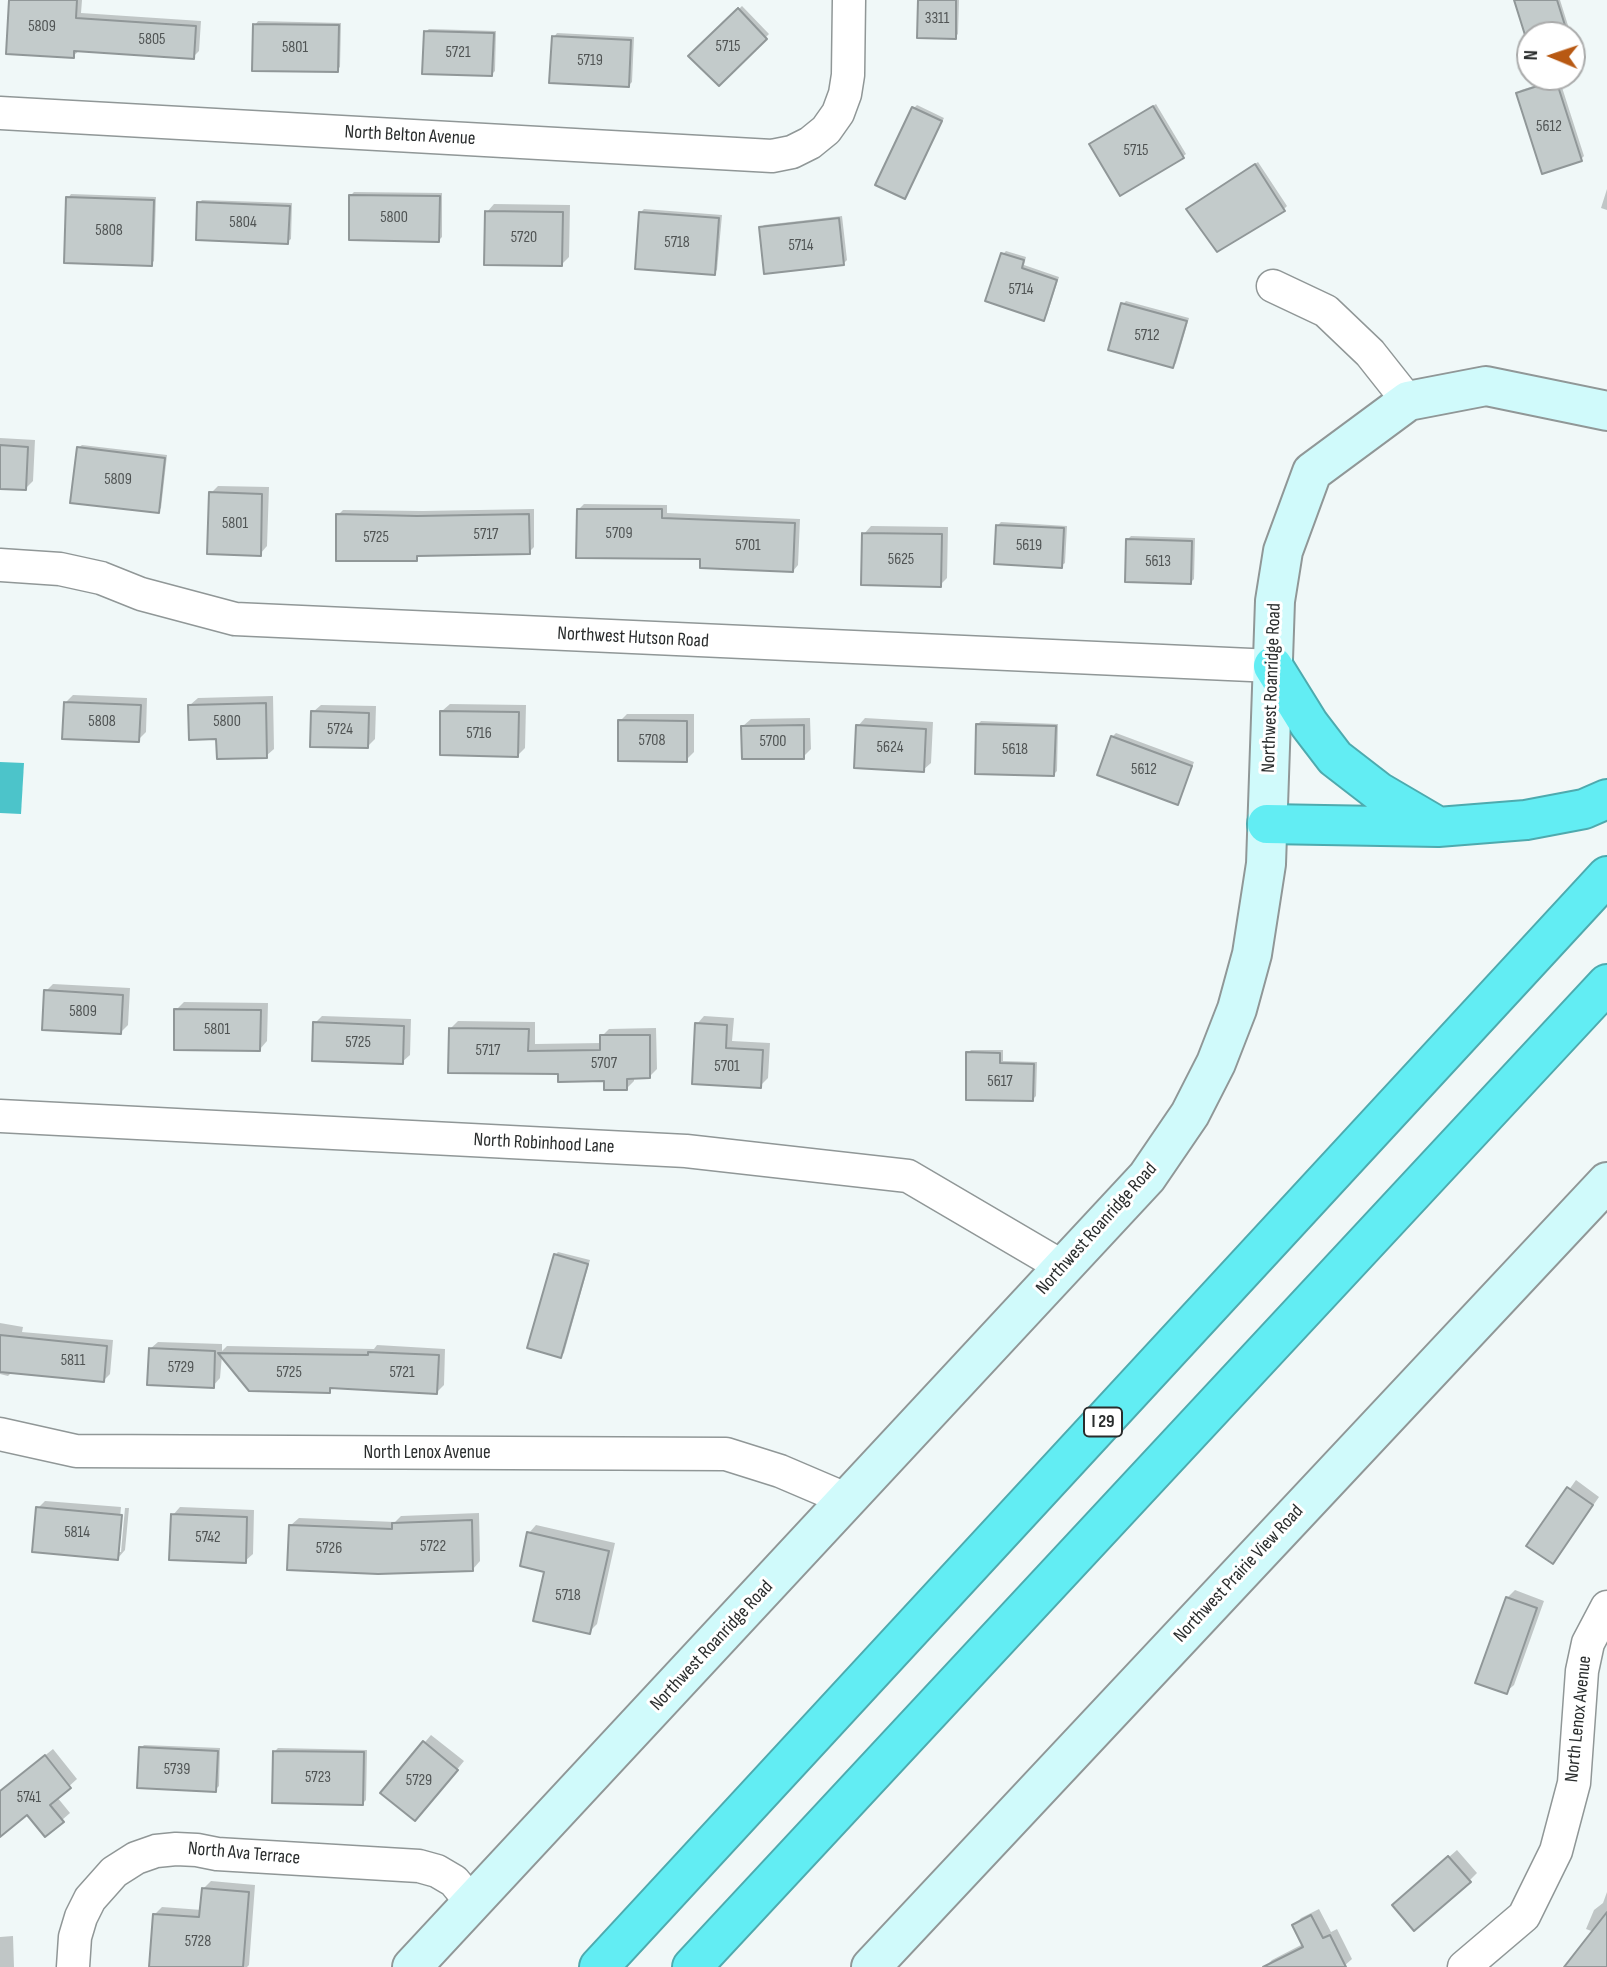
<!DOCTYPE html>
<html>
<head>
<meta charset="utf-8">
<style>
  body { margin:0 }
  #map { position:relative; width:1607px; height:1967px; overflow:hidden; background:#f0f8f8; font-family:"Sofia Sans Condensed",sans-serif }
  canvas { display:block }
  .north { position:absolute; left:1516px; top:21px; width:70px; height:70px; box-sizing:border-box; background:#fff; border:2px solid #aaabab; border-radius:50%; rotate:272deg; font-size:19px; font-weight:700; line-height:28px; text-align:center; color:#2a2d2d }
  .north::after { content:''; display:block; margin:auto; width:24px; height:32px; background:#b85913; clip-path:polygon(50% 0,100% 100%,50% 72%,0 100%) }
</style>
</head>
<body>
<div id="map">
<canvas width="1607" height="1967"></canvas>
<div class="north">N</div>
</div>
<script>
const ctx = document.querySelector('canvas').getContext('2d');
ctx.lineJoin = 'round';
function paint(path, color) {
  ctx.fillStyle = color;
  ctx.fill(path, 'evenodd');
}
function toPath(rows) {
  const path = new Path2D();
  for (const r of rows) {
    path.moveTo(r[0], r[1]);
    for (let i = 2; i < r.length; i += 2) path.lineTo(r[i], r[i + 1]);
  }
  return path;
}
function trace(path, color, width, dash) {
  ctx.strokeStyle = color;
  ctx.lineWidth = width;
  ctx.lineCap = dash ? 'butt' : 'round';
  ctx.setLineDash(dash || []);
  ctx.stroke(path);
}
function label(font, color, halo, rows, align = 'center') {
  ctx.font = font + ' "Sofia Sans Condensed",sans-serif';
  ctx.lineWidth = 6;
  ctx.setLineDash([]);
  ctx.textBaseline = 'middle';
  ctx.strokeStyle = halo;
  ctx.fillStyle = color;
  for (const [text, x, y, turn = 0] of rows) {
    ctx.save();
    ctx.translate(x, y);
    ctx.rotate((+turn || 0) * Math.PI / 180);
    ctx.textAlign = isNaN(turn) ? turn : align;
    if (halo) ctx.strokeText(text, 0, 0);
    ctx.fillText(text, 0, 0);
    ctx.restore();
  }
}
paint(toPath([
  [0,762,24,763,21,814,0,813]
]), '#4cc4ca');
paint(toPath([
  [11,0,82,0,81,13,201,21,199,51,193,57,80,50,73,56],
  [920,0,959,0,958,34,955,37],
  [1516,0,1560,0,1571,35,1530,35,1530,45],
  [742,6,769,34,719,84,691,56],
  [258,21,341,23,340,67,337,70,255,25],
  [429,29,496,31,495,71,492,74,425,32],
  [557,33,634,37,632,82,629,85,554,37],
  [1559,78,1584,156,1581,159,1518,93,1521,90],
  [1156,104,1186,154,1182,157,1095,141],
  [917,105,944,118,905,197,914,108],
  [1258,162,1287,206,1284,209,1191,206],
  [1607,189,1607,210,1601,208],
  [354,192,442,193,442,237,439,240,351,195],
  [71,194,156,197,154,261,151,264,68,198],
  [202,200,292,203,291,239,287,242,199,203],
  [494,204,570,205,569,257,562,264,487,212],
  [644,209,722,215,717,270,714,273,640,213],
  [842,216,847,260,843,264,761,228,764,225],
  [1006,251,1026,257,1024,265,1059,277,1047,315,1043,319,1003,254],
  [1126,301,1189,318,1176,363,1173,367,1123,304],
  [0,438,35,440,33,481,25,489,0,487],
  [82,445,167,455,161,508,158,511,78,448],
  [218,486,269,487,267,546,260,554,211,493],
  [584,504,667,505,667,513,800,519,798,565,793,571,702,557,579,509],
  [534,509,534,547,529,552,421,554,416,559,338,515,343,510,423,511],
  [1001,522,1067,526,1065,563,1061,566,998,525],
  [871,526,948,527,947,578,940,585,864,534],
  [1131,536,1195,538,1194,579,1191,582,1127,540],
  [73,695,147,698,146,732,138,740,66,702],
  [273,696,274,749,266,756,218,737,190,705,198,698],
  [450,704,526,705,525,748,518,755,442,711],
  [321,705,376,706,375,739,367,747,313,712],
  [627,714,694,714,694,752,686,760,620,721],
  [810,718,811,749,803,757,743,726,751,719],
  [865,718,933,722,931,763,923,770,858,726],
  [981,721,1058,724,1057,771,1054,774,978,724],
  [1116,733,1194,762,1180,799,1177,803,1112,737],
  [53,984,130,988,128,1025,120,1033,46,991],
  [184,1002,268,1003,267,1041,260,1049,176,1010],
  [322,1016,411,1019,410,1055,402,1062,315,1023],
  [704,1016,734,1018,732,1041,770,1043,768,1078,760,1086,697,1024],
  [458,1021,535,1022,535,1044,602,1043,602,1036,609,1029,656,1028,657,1069,649,1077,634,1077,634,1081,627,1088,606,1080,559,1072,450,1029],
  [971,1050,1003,1050,1003,1061,1037,1062,1036,1096,1032,1100,968,1053],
  [558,1252,590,1260,564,1353,561,1356,555,1255],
  [0,1323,23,1327,22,1332,113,1340,110,1374,104,1380,12,1372,8,1376,0,1374],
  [158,1342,222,1344,222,1351,227,1346,374,1349,377,1345,445,1349,444,1385,436,1393,333,1387,329,1391,222,1355,220,1378,213,1386,150,1349],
  [1576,1480,1599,1497,1553,1562,1529,1546],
  [45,1501,121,1507,117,1552,121,1552,125,1508,129,1508,125,1550,118,1558,38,1508],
  [180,1507,254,1510,253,1554,245,1561,173,1515],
  [479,1513,480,1561,473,1569,291,1525,299,1518,395,1522,401,1516],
  [536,1525,615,1543,597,1624,589,1632,546,1570,529,1533],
  [1515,1590,1544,1601,1514,1685,1506,1692,1507,1598],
  [431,1735,464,1761,423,1811,383,1792],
  [144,1745,220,1748,219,1786,215,1790,141,1748],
  [278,1748,367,1750,366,1800,363,1803,275,1751],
  [53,1749,77,1779,57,1797,70,1813,62,1820,27,1813,0,1820,0,1792],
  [1457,1850,1477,1873,1469,1881,1402,1898],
  [211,1881,255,1885,249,1965,247,1967,151,1967,155,1914,162,1907,202,1910,203,1889],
  [1607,1892,1607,1967,1566,1967,1594,1932,1586,1929,1594,1910,1603,1903],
  [1319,1909,1331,1932,1337,1929,1352,1959,1343,1967,1265,1967,1272,1960,1303,1944,1294,1926,1301,1918],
  [13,1936,14,1967,0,1967,0,1937]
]), '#0003');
const building = toPath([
  [9,0,77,0,76,18,196,26,194,59,74,51,74,58,6,54,9,0],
  [918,0,956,0,956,39,917,38,918,0],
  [1514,0,1557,0,1568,35,1525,35,1514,0],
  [738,8,767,39,719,86,688,56,738,8],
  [253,24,339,25,338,72,252,71,253,24],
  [424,31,494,33,492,76,422,74,424,31],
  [552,36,631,40,629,87,549,83,552,36],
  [1556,80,1582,161,1542,174,1516,93,1556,80],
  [1153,106,1184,158,1120,196,1089,144,1153,106],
  [912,107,942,121,905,199,875,185,912,107],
  [1255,164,1285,211,1217,252,1186,209,1255,164],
  [349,195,440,196,439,242,349,240,349,195],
  [66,197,154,200,152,266,64,263,66,197],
  [197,202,290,206,288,244,196,240,197,202],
  [485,211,563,212,562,266,484,265,485,211],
  [639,212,719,218,715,275,635,269,639,212],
  [839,218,844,265,764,274,759,227,839,218],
  [1001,253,1024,260,1022,268,1057,280,1044,321,985,301,1001,253],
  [1121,303,1187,321,1173,368,1108,350,1121,303],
  [0,445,28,447,26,490,0,489,0,445],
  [77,447,165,458,159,513,70,503,77,447],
  [209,492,262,494,261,556,207,554,209,492],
  [577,509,662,509,662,518,795,523,793,572,700,568,700,559,576,558,577,509],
  [336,514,417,516,529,514,530,554,417,556,417,561,336,561,336,514],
  [996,525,1064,528,1062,568,994,564,996,525],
  [862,533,942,534,941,587,861,585,862,533],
  [1126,539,1192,541,1191,584,1125,582,1126,539],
  [64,702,141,705,139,742,62,739,64,702],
  [266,703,267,758,217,759,216,739,189,740,188,705,266,703],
  [311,711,369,713,368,748,310,747,311,711],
  [440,711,519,712,518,757,440,755,440,711],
  [618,720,687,721,687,762,618,761,618,720],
  [976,724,1056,726,1054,776,975,774,976,724],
  [804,725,804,759,742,759,741,726,804,725],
  [856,725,926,729,924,772,854,768,856,725],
  [1111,736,1192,766,1178,805,1097,775,1111,736],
  [44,990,123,995,121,1034,42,1030,44,990],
  [174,1009,261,1010,260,1051,174,1050,174,1009],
  [313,1022,404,1026,403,1064,312,1061,313,1022],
  [695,1023,727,1025,726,1048,763,1050,761,1088,692,1084,695,1023],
  [449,1028,529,1029,528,1051,600,1050,600,1035,650,1035,650,1078,627,1079,627,1090,604,1090,604,1081,558,1082,558,1074,448,1073,449,1028],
  [966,1052,1000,1053,1000,1063,1034,1064,1033,1101,966,1100,966,1052],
  [554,1254,588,1264,561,1358,527,1348,554,1254],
  [0,1335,107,1346,104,1382,0,1372,0,1335],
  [149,1348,215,1351,214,1388,147,1385,149,1348],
  [368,1352,439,1355,437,1394,330,1388,330,1393,249,1391,218,1353,368,1355,368,1352],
  [1567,1487,1593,1505,1553,1564,1526,1546,1567,1487],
  [36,1507,122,1515,118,1560,32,1552,36,1507],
  [171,1514,247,1517,246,1563,169,1560,171,1514],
  [472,1520,473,1571,378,1574,287,1570,289,1525,392,1529,392,1523,472,1520],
  [527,1532,609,1551,590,1634,533,1621,544,1572,520,1566,527,1532],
  [1506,1597,1537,1608,1507,1694,1475,1683,1506,1597],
  [423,1741,458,1770,415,1821,380,1793,423,1741],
  [139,1747,218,1751,216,1792,137,1788,139,1747],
  [273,1751,364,1752,363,1805,272,1803,273,1751],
  [45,1755,71,1788,50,1805,64,1822,45,1837,27,1815,0,1837,0,1791,45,1755],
  [1448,1856,1471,1882,1414,1931,1392,1905,1448,1856],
  [202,1888,249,1892,243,1967,149,1967,153,1914,199,1917,202,1888],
  [1607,1912,1607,1967,1564,1967,1607,1912],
  [1311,1915,1323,1938,1330,1935,1346,1967,1263,1967,1303,1947,1292,1925,1311,1915]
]);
paint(building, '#c3cbcb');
trace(building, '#909798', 2);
const street = toPath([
  [0,113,772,156,792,152,810,143,826,130,838,113,845,94,848,75,849,0],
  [1273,286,1326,311,1370,353,1408,401],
  [0,565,60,569,101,578,141,594,235,619,1273,666],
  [0,1116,686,1151,908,1176,1063,1267],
  [0,1434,76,1451,726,1454,780,1471,848,1500],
  [73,1967,75,1937,81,1917,90,1899,114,1872,136,1858,156,1851,176,1849,197,1850,217,1854,419,1866,437,1871,454,1881,472,1903],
  [1464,1967,1524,1916,1556,1851,1574,1783,1582,1671,1588,1643,1607,1607]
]);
const secondary = toPath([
  [412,1967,1147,1177,1190,1114,1216,1063,1237,1009,1252,954,1266,864,1275,601,1283,551,1312,472,1408,401,1486,386,1607,411],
  [871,1967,1607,1182]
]);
const highway = toPath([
  [1273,666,1309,724,1335,758,1379,792,1437,826],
  [1267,824,1438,827,1526,820,1584,809,1607,799],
  [599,1967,1607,876],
  [692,1967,1607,984]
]);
trace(street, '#909797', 35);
trace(secondary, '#909797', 42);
trace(highway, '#4eaaae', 42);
trace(street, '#fff', 32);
trace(secondary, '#d0fafb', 38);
trace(highway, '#62edf3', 38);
label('16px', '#505454', null, [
  ["3311",937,19],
  ["5809",42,27],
  ["5805",152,40],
  ["5715",728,47],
  ["5801",295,48],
  ["5721",458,53],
  ["5719",590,61],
  ["5612",1549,127],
  ["5715",1136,151],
  ["5800",394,218],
  ["5804",243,223],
  ["5808",109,231],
  ["5720",524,238],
  ["5718",677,243],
  ["5714",801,246],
  ["5714",1021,290],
  ["5712",1147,336],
  ["5809",118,480],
  ["5801",235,524],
  ["5709",619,534],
  ["5717",486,535],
  ["5725",376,538],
  ["5701",748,546],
  ["5619",1029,546],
  ["5625",901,560],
  ["5613",1158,562],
  ["5808",102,722],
  ["5800",227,722],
  ["5724",340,730],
  ["5716",479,734],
  ["5708",652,741],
  ["5700",773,742],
  ["5624",890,748],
  ["5618",1015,750],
  ["5612",1144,770],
  ["5809",83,1012],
  ["5801",217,1030],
  ["5725",358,1043],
  ["5717",488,1051],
  ["5707",604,1064],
  ["5701",727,1067],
  ["5617",1000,1082],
  ["5811",73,1361],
  ["5729",181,1368],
  ["5725",289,1373],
  ["5721",402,1373],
  ["5814",77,1533],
  ["5742",208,1538],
  ["5722",433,1547],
  ["5726",329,1549],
  ["5718",568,1596],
  ["5739",177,1770],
  ["5723",318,1778],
  ["5729",419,1781],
  ["5741",29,1798],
  ["5728",198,1942]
]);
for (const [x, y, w] of [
  [1103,1422,38]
]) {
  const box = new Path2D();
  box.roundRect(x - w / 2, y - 14.5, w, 29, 5);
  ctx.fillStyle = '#fff';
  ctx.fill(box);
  trace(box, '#2a2d2d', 2);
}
label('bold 18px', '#2a2d2d', null, [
  ["I 29",1103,1422]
]);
label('19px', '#2a2d2d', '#fff', [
  ["North Belton Avenue",410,136,3],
  ["Northwest Hutson Road",633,638,3],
  ["Northwest Roanridge Road",1272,688,-88],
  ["North Robinhood Lane",544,1144,3],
  ["Northwest Roanridge Road",1097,1229,-48],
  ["North Lenox Avenue",427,1453],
  ["Northwest Prairie View Road",1239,1574,-47],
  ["Northwest Roanridge Road",712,1646,-47],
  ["North Lenox Avenue",1579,1719,-84],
  ["North Ava Terrace",244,1854,5]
]);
</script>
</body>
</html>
